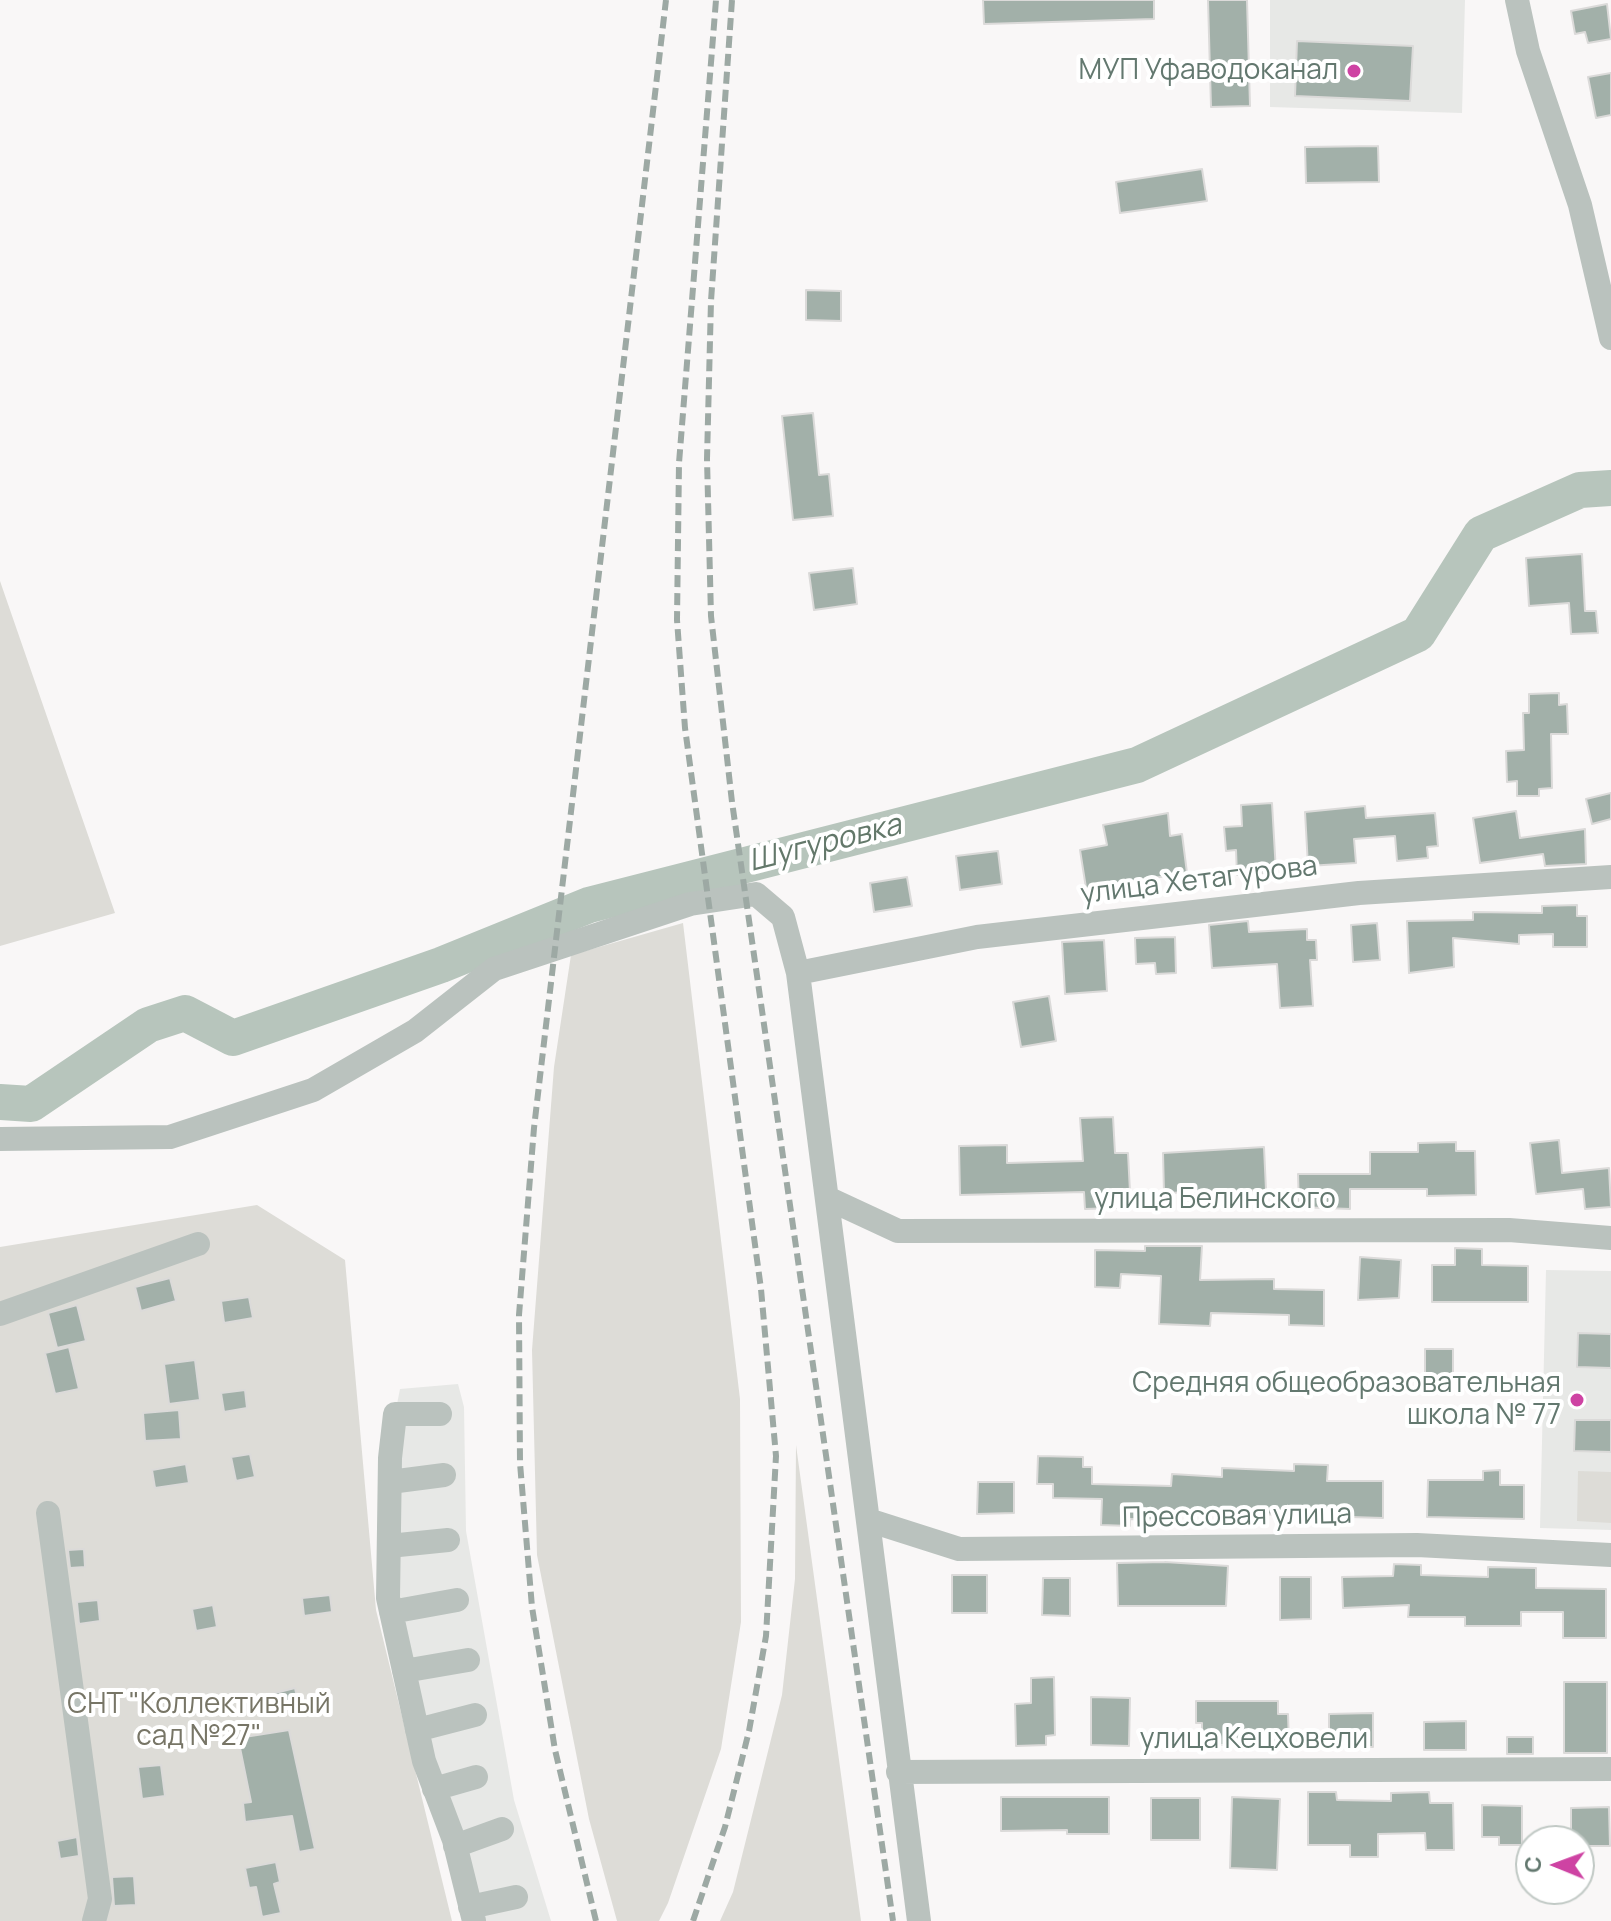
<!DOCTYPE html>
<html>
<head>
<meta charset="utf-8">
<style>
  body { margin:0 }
  #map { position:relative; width:1611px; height:1921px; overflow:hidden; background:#f9f7f7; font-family:Manrope,sans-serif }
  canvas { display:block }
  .north { position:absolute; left:1515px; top:1825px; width:80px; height:80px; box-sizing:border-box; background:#fff; border:2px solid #c1c9c5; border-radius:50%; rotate:271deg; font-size:22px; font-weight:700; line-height:32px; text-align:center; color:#63786f }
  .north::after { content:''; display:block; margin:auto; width:28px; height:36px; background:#ce43a3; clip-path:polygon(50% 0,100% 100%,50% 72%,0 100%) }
</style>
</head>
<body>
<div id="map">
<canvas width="1611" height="1921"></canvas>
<div class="north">С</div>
</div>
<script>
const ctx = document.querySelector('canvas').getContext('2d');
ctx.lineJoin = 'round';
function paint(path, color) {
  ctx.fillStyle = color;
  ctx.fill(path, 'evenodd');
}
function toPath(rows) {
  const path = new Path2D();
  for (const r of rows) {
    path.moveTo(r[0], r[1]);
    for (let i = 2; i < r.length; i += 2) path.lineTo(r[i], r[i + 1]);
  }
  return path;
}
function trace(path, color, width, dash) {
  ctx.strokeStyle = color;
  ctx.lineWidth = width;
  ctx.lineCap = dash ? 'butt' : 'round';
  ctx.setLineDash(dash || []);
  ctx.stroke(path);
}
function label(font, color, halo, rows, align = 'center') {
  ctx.font = font + ' Manrope,sans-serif';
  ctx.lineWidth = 8;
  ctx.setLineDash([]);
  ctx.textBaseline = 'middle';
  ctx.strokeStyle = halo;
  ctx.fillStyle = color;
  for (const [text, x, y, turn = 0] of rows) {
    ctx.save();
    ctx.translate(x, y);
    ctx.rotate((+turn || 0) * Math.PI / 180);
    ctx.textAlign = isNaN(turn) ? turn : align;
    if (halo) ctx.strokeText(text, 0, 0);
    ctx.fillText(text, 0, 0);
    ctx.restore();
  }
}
paint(toPath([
  [1270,0,1465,0,1462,113,1270,107],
  [1546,1270,1611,1271,1611,1530,1540,1528],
  [458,1384,464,1407,466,1531,514,1800,551,1921,471,1921,395,1652,395,1414,400,1389]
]), '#e7e8e6');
paint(toPath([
  [0,581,115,913,0,946],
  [683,923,740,1399,741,1622,721,1749,668,1903,659,1921,617,1921,589,1819,537,1555,532,1350,554,1067,571,955],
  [257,1205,345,1260,376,1610,452,1921,0,1921,0,1247],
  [796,1445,861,1921,720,1921,733,1892,782,1695,795,1579],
  [1578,1471,1611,1472,1611,1523,1577,1521]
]), '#dddcd7');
trace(toPath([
  [0,1102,31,1104,148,1025,185,1013,233,1038,441,965,589,905,1137,765,1418,634,1481,534,1580,490,1611,488]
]), '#b7c5bc', 36);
const building = toPath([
  [983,0,1154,0,1154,19,984,24,983,0],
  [1208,0,1247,0,1250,106,1211,107,1208,0],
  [1607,4,1611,39,1588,43,1585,32,1575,34,1571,11,1607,4],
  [1297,41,1413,46,1410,101,1295,96,1297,41],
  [1611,73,1611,115,1596,118,1588,77,1611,73],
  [1378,146,1379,182,1306,183,1305,147,1378,146],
  [1202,169,1207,201,1120,213,1116,182,1202,169],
  [806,290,841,291,841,321,806,320,806,290],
  [813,413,819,475,829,474,833,516,793,520,782,416,813,413],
  [1582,554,1585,611,1596,611,1598,633,1571,634,1569,603,1529,606,1526,558,1582,554],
  [853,568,857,604,814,610,809,573,853,568],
  [1559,693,1559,705,1567,704,1568,734,1551,734,1552,788,1539,789,1539,796,1517,796,1517,781,1507,782,1506,751,1524,750,1523,713,1529,713,1529,694,1559,693],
  [1611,793,1611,819,1592,824,1586,799,1611,793],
  [1272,803,1276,872,1237,875,1236,850,1226,851,1224,827,1242,826,1241,805,1272,803],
  [1365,806,1366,818,1435,813,1438,846,1427,847,1428,858,1397,861,1395,836,1354,839,1356,863,1308,866,1305,812,1365,806],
  [1516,811,1520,838,1585,829,1586,864,1545,866,1543,854,1480,863,1473,818,1516,811],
  [1168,813,1170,836,1182,834,1187,873,1086,888,1080,850,1107,845,1103,825,1168,813],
  [998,851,1002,884,960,890,956,856,998,851],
  [907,877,912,906,874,912,870,883,907,877],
  [1577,905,1577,916,1587,916,1587,947,1553,947,1553,934,1519,935,1519,944,1453,938,1454,967,1409,973,1407,921,1473,920,1473,912,1542,913,1542,906,1577,905],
  [1248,921,1249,932,1307,929,1307,940,1316,940,1317,960,1310,960,1313,1006,1280,1008,1277,964,1212,968,1209,925,1248,921],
  [1377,923,1380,960,1353,962,1351,925,1377,923],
  [1175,937,1176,973,1156,974,1155,963,1136,964,1135,938,1175,937],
  [1104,940,1107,991,1065,994,1062,942,1104,940],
  [1049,996,1056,1041,1021,1047,1013,1002,1049,996],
  [1113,1117,1115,1153,1128,1153,1130,1192,1116,1193,1117,1208,1085,1209,1084,1192,960,1195,959,1146,1007,1145,1007,1163,1083,1161,1080,1118,1113,1117],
  [1559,1140,1562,1173,1609,1168,1611,1207,1585,1209,1583,1189,1536,1194,1530,1143,1559,1140],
  [1456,1142,1456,1151,1475,1151,1476,1195,1427,1196,1427,1189,1350,1189,1350,1209,1299,1207,1298,1174,1370,1174,1370,1152,1418,1152,1418,1143,1456,1142],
  [1264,1147,1266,1190,1164,1193,1163,1153,1264,1147],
  [1145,1246,1202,1246,1200,1280,1274,1279,1274,1289,1324,1290,1324,1326,1289,1325,1289,1315,1211,1313,1210,1326,1159,1324,1161,1276,1121,1274,1120,1288,1095,1287,1095,1250,1145,1251,1145,1246],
  [1455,1248,1482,1249,1482,1265,1528,1266,1528,1302,1432,1302,1432,1265,1455,1265,1455,1248],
  [1360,1257,1401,1260,1399,1298,1358,1300,1360,1257],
  [170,1278,176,1301,141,1311,135,1287,170,1278],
  [249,1297,253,1318,224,1323,221,1301,249,1297],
  [77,1305,86,1341,57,1348,48,1313,77,1305],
  [1578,1333,1611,1334,1611,1368,1577,1367,1578,1333],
  [69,1347,79,1389,55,1394,45,1353,69,1347],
  [1425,1349,1453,1349,1453,1391,1425,1391,1425,1349],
  [195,1360,200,1400,169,1404,164,1364,195,1360],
  [245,1390,247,1408,224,1412,221,1393,245,1390],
  [179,1410,181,1439,145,1441,143,1413,179,1410],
  [1575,1420,1611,1420,1611,1452,1574,1451,1575,1420],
  [250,1454,255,1477,236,1481,231,1457,250,1454],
  [1038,1456,1083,1457,1083,1467,1092,1467,1092,1484,1171,1486,1172,1474,1222,1477,1222,1468,1294,1471,1294,1464,1328,1465,1327,1481,1383,1481,1383,1518,1158,1511,1158,1520,1130,1519,1130,1526,1101,1525,1102,1499,1053,1498,1053,1484,1037,1484,1038,1456],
  [186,1464,189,1483,155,1488,152,1470,186,1464],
  [1500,1470,1500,1485,1524,1485,1524,1519,1427,1517,1428,1480,1483,1480,1483,1471,1500,1470],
  [978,1482,1014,1482,1014,1513,977,1514,978,1482],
  [84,1549,85,1567,70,1568,68,1550,84,1549],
  [1165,1562,1228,1566,1226,1606,1118,1606,1117,1563,1165,1562],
  [1394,1564,1421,1565,1421,1575,1488,1577,1488,1567,1536,1568,1536,1588,1606,1589,1606,1638,1563,1638,1563,1612,1521,1612,1521,1626,1465,1626,1465,1617,1408,1617,1409,1605,1343,1608,1342,1577,1393,1576,1394,1564],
  [952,1575,987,1575,987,1613,952,1613,952,1575],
  [1280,1577,1311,1577,1311,1619,1280,1620,1280,1577],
  [1043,1578,1070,1578,1070,1616,1042,1615,1043,1578],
  [330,1595,332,1612,304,1616,302,1598,330,1595],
  [98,1600,100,1621,79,1624,77,1602,98,1600],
  [213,1605,217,1627,196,1631,192,1609,213,1605],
  [1054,1677,1055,1735,1046,1736,1046,1745,1016,1746,1015,1704,1031,1703,1031,1678,1054,1677],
  [1564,1682,1607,1682,1607,1753,1564,1753,1564,1682],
  [295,1688,299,1706,278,1710,275,1693,295,1688],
  [200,1696,202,1713,183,1715,181,1698,200,1696],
  [1091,1697,1130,1698,1129,1746,1091,1745,1091,1697],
  [1196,1701,1278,1701,1278,1714,1288,1714,1289,1745,1202,1745,1202,1723,1196,1723,1196,1701],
  [1373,1713,1373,1747,1329,1747,1329,1714,1373,1713],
  [1466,1721,1466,1750,1424,1750,1424,1722,1466,1721],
  [289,1730,315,1849,299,1852,292,1816,245,1822,243,1803,251,1802,238,1738,289,1730],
  [1507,1737,1533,1737,1533,1754,1507,1754,1507,1737],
  [161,1765,165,1796,142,1799,138,1767,161,1765],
  [1308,1792,1336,1792,1337,1800,1391,1801,1391,1793,1429,1792,1430,1803,1453,1803,1454,1850,1426,1850,1425,1833,1378,1834,1378,1857,1350,1857,1350,1845,1308,1845,1308,1792],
  [1001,1797,1109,1797,1109,1834,1067,1834,1067,1830,1001,1831,1001,1797],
  [1232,1797,1280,1799,1277,1870,1230,1868,1232,1797],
  [1151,1798,1200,1798,1200,1840,1151,1840,1151,1798],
  [1482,1805,1522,1806,1522,1845,1499,1845,1499,1837,1482,1837,1482,1805],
  [1609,1807,1610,1846,1579,1846,1579,1841,1571,1841,1571,1808,1609,1807],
  [77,1837,79,1856,60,1859,57,1841,77,1837],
  [276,1862,280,1882,274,1884,281,1913,262,1917,256,1887,249,1888,245,1868,276,1862],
  [134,1876,136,1905,114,1906,112,1877,134,1876]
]);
paint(building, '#a2b0a9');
trace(building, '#dbdad9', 2);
trace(toPath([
  [1517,0,1528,51,1580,205,1611,338],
  [798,973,977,937,1359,893,1611,877],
  [0,1139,170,1137,313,1090,415,1031,494,969,690,904,756,894,783,917,798,973,919,1921],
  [827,1198,898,1231,1509,1230,1611,1238],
  [0,1314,198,1244],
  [440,1414,395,1414,390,1458,388,1598,424,1761,454,1840,474,1921],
  [390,1482,444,1475],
  [48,1513,100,1899,94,1921],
  [868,1520,959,1549,1417,1545,1611,1555],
  [389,1546,448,1540],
  [391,1612,457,1600],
  [404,1671,468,1660],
  [417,1730,475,1715],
  [898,1772,1611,1769],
  [434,1789,476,1777],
  [455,1846,502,1829],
  [470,1907,516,1897]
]), '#bac2be', 24);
trace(toPath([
  [732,0,711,301,707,459,711,616,732,802,893,1921],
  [596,1921,555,1750,532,1607,520,1463,519,1315,534,1128,666,0],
  [693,1921,725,1827,749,1731,766,1636,776,1456,761,1289,685,728,677,620,679,463,716,0]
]), '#9da9a4', 6, [12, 6]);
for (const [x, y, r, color] of [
  [1354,71,8,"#ce43a3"],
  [1577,1400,8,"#ce43a3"]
]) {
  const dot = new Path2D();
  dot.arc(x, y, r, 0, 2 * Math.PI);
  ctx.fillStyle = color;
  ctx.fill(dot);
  trace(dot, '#fff', 3);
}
label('28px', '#63786f', '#fff', [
  ["МУП Уфаводоканал",1338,71],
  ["Средняя общеобразовательная",1561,1384],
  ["школа № 77",1561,1416]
], 'right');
label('28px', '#63786f', '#fff', [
  ["улица Хетагурова",1199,881,-7],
  ["улица Белинского",1215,1200],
  ["Прессовая улица",1237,1517,-1],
  ["улица Кецховели",1254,1740]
]);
label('28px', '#777566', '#fff', [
  ["СНТ \"Коллективный",199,1705],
  ["сад №27\"",199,1737]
]);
label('italic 30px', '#63786a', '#fff', [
  ["Шугуровка",825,844,-14]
]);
</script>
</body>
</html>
